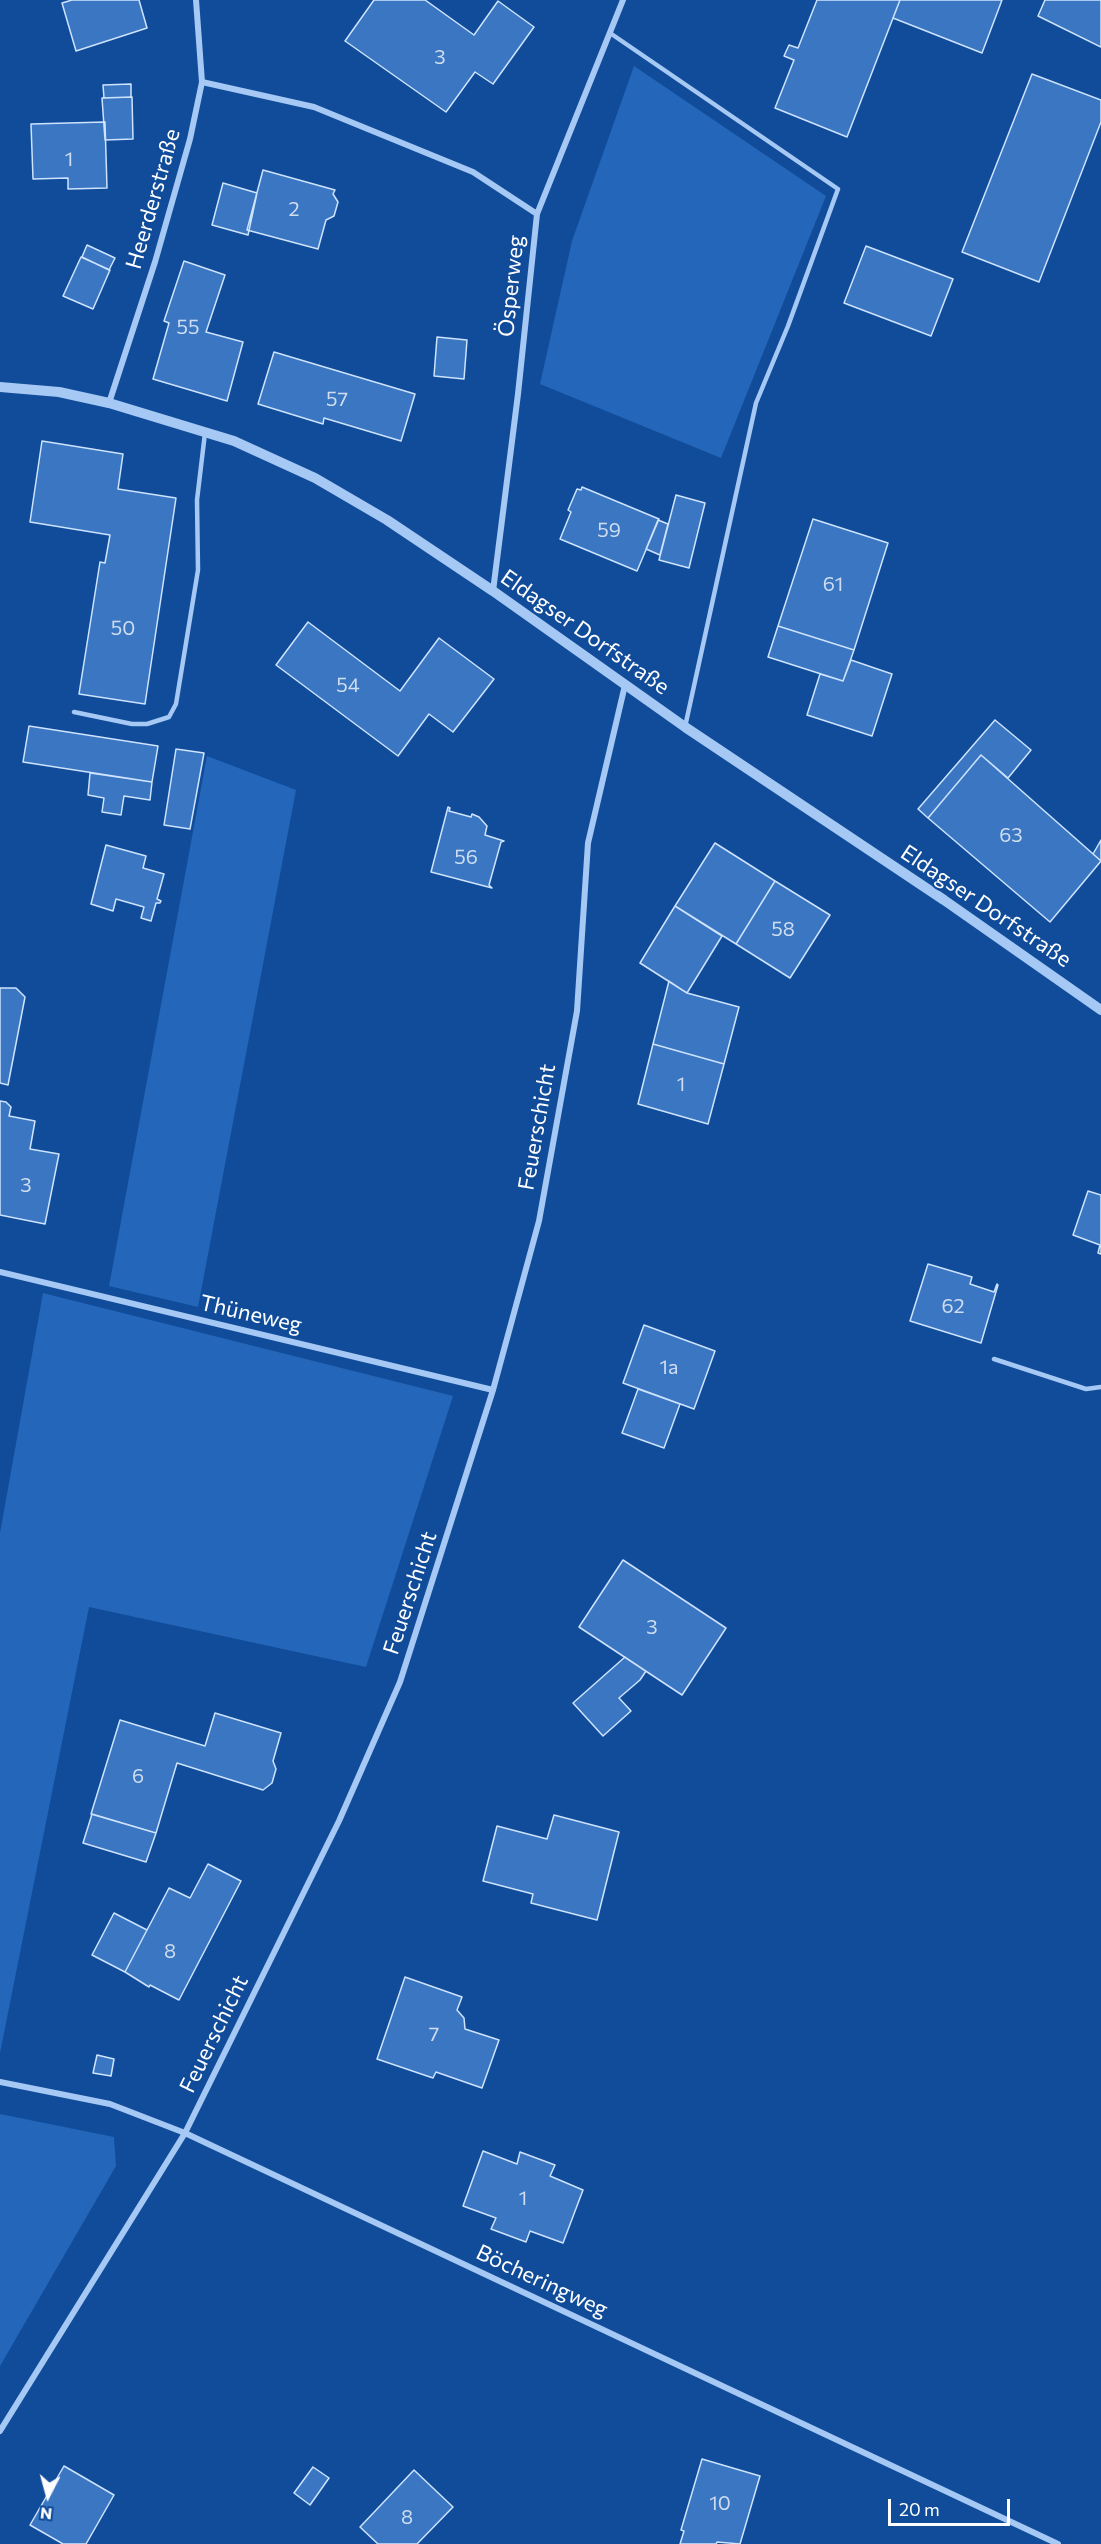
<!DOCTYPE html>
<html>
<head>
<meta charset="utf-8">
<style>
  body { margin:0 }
  #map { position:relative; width:1101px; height:2544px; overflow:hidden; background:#114c9a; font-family:Commissioner,sans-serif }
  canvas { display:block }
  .north { position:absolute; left:18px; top:2466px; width:60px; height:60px; -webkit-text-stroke:4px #114c9a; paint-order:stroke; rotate:186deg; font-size:16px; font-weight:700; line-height:24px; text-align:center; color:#fff }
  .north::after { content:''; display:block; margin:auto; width:21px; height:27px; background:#fff; clip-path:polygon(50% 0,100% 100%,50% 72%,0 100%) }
  .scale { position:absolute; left:888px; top:2499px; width:122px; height:27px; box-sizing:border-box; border:3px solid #fff; border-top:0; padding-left:8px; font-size:18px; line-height:21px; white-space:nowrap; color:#fff; -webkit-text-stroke:4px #114c9a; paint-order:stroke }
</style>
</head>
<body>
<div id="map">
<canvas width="1101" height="2544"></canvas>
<div class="north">N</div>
<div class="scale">20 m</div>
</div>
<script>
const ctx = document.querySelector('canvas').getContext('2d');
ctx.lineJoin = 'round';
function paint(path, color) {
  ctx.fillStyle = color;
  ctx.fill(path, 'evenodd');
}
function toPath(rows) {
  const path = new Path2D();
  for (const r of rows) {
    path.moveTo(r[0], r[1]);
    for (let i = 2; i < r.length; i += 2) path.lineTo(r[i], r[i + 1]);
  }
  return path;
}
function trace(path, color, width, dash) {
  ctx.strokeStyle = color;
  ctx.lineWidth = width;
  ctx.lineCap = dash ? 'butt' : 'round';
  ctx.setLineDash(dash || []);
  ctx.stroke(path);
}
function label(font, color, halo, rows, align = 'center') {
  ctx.font = font + ' Commissioner,sans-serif';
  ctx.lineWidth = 4.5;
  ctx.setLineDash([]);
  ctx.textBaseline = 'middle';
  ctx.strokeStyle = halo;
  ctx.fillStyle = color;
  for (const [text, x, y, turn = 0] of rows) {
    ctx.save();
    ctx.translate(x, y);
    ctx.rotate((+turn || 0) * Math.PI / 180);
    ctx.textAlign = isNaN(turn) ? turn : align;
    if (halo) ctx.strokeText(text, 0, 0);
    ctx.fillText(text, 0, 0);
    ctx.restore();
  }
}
paint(toPath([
  [634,66,826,196,721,458,540,384,572,241],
  [207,756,296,790,198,1307,109,1286],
  [43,1293,453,1396,366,1667,89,1607,0,2053,0,1533],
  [0,2114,114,2137,116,2166,0,2366]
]), '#2466b9');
const building = toPath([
  [72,0,139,0,147,28,76,51,62,3,72,0],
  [374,0,425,0,474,35,498,1,534,27,493,84,475,72,446,112,345,41,374,0],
  [817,0,900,0,847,137,775,108,794,60,784,56,789,45,798,48,817,0],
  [900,0,1002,0,982,53,893,18,900,0],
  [1045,0,1101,0,1101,47,1038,16,1045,0],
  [1032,74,1101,100,1101,122,1039,282,962,252,1032,74],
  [131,84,131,97,104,98,103,85,131,84],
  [132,97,133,139,105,140,102,98,132,97],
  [105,122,107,188,68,189,68,178,33,179,31,124,105,122],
  [263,170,335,190,333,194,338,202,334,216,326,220,318,249,247,230,263,170],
  [223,183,257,193,248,235,212,225,223,183],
  [87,245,115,258,109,270,82,257,87,245],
  [866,246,953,279,931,336,844,303,866,246],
  [81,257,110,270,93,309,63,296,81,257],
  [184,261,225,275,206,332,243,342,227,401,153,379,169,323,164,321,184,261],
  [437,337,467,340,464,379,434,376,437,337],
  [274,352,415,394,401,441,324,418,323,424,258,404,274,352],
  [42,441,123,454,118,489,176,498,145,704,79,694,100,562,105,563,110,535,30,522,42,441],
  [582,487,659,519,637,571,560,539,571,512,568,510,577,489,581,490,582,487],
  [676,495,705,503,689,568,659,560,676,495],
  [813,519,888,543,854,650,778,626,813,519],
  [658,520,668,524,660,555,646,549,658,520],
  [308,622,400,691,439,638,494,679,453,732,429,714,398,756,276,665,308,622],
  [778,626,854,650,843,681,768,657,778,626],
  [851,660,892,674,872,736,807,715,820,674,843,681,851,660],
  [995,720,1031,750,1008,778,981,755,928,818,918,809,995,720],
  [29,726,158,746,152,782,23,762,29,726],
  [176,749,204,753,190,829,164,825,176,749],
  [981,755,1101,861,1050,922,928,818,981,755],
  [90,773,152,782,150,800,124,796,121,815,102,812,104,798,88,795,90,773],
  [448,807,450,808,449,811,471,817,472,814,479,817,487,826,485,835,504,841,501,842,489,885,492,888,431,872,448,807],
  [1101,840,1101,861,1093,854,1101,840],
  [715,843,775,881,736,944,675,906,715,843],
  [106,845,146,856,143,868,164,874,157,899,161,901,160,903,156,903,151,921,141,918,144,907,116,899,113,911,91,904,106,845],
  [775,881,830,915,790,978,736,944,775,881],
  [675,906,722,936,687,993,640,963,675,906],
  [669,981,687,993,739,1007,724,1064,653,1044,669,981],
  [0,988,16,988,25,997,8,1085,0,1083,0,988],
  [653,1044,724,1064,708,1124,638,1104,653,1044],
  [0,1101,6,1102,11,1107,9,1116,35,1121,30,1149,59,1154,45,1224,0,1215,0,1101],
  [1088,1191,1101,1195,1101,1254,1098,1253,1100,1245,1073,1235,1088,1191],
  [928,1264,972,1277,970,1284,994,1292,997,1284,998,1285,981,1343,910,1321,928,1264],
  [644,1325,715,1351,694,1409,623,1383,644,1325],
  [638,1389,680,1404,664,1448,622,1433,638,1389],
  [623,1560,726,1628,682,1695,579,1627,623,1560],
  [625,1657,646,1671,640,1680,619,1698,631,1711,603,1736,573,1703,625,1657],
  [215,1713,281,1733,273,1761,276,1769,272,1783,263,1790,177,1763,156,1833,91,1814,120,1720,205,1746,215,1713],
  [92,1814,156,1833,146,1862,83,1843,92,1814],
  [554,1815,619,1832,597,1920,531,1903,533,1894,483,1881,497,1826,547,1839,554,1815],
  [208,1864,241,1881,179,2000,150,1985,149,1987,125,1972,169,1888,190,1898,208,1864],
  [114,1913,147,1930,125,1972,92,1955,114,1913],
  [405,1977,462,1997,457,2010,464,2018,465,2029,499,2040,482,2088,436,2072,433,2078,377,2059,405,1977],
  [97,2055,114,2059,111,2076,93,2073,97,2055],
  [483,2151,517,2164,520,2152,555,2165,550,2176,583,2190,563,2243,530,2231,526,2242,491,2229,496,2218,463,2206,483,2151],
  [702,2459,760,2476,740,2544,717,2542,716,2544,680,2544,684,2531,681,2530,702,2459],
  [64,2466,114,2495,86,2544,63,2544,30,2525,64,2466],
  [313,2467,329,2478,310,2505,294,2493,313,2467],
  [414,2470,453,2507,417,2544,378,2544,360,2527,414,2470]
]);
paint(building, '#3a76c2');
trace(building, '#cde3fe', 1.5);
trace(toPath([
  [610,33,838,189,788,326,756,403,685,727],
  [74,712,132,724,147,724,169,717,176,704,198,570,197,500,205,433],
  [994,1359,1086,1389,1101,1387]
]), '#a5c8f4', 4.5);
trace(toPath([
  [202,82,314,107,473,172,537,214],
  [109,403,155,262,190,139,202,82,196,0],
  [493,591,518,394,537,214,623,0],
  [0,1272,493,1390],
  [0,2082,110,2104,185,2133,1058,2544],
  [0,2431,185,2133,339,1821,400,1682,493,1390,539,1221,577,1011,588,843,625,685]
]), '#a5c8f4', 6);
trace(toPath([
  [0,387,59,392,109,403,234,441,315,478,387,520,493,591,685,727,944,900,1101,1010]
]), '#a5c8f4', 10);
label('20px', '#ceddf0', null, [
  ["3",440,57],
  ["1",69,159],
  ["2",294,209],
  ["55",188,327],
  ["57",337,399],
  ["59",609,530],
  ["61",833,584],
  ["50",123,628],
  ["54",348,685],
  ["63",1011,835],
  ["56",466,857],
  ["58",783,929],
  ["1",681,1084],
  ["3",26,1185],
  ["62",953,1306],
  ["1a",669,1367],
  ["3",652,1627],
  ["6",138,1776],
  ["8",170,1951],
  ["7",434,2034],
  ["1",523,2198],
  ["10",720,2503],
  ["8",407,2517]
]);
label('22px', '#fff', '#114c9a', [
  ["Heerderstraße",153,199,-74],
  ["Ösperweg",511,286,-84],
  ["Eldagser Dorfstraße",585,632,35],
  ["Eldagser Dorfstraße",986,906,34],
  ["Feuerschicht",537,1127,-80],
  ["Thüneweg",251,1314,13],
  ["Feuerschicht",410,1593,-72],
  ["Feuerschicht",214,2034,-64],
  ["Böcheringweg",542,2281,25]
]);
</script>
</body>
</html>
